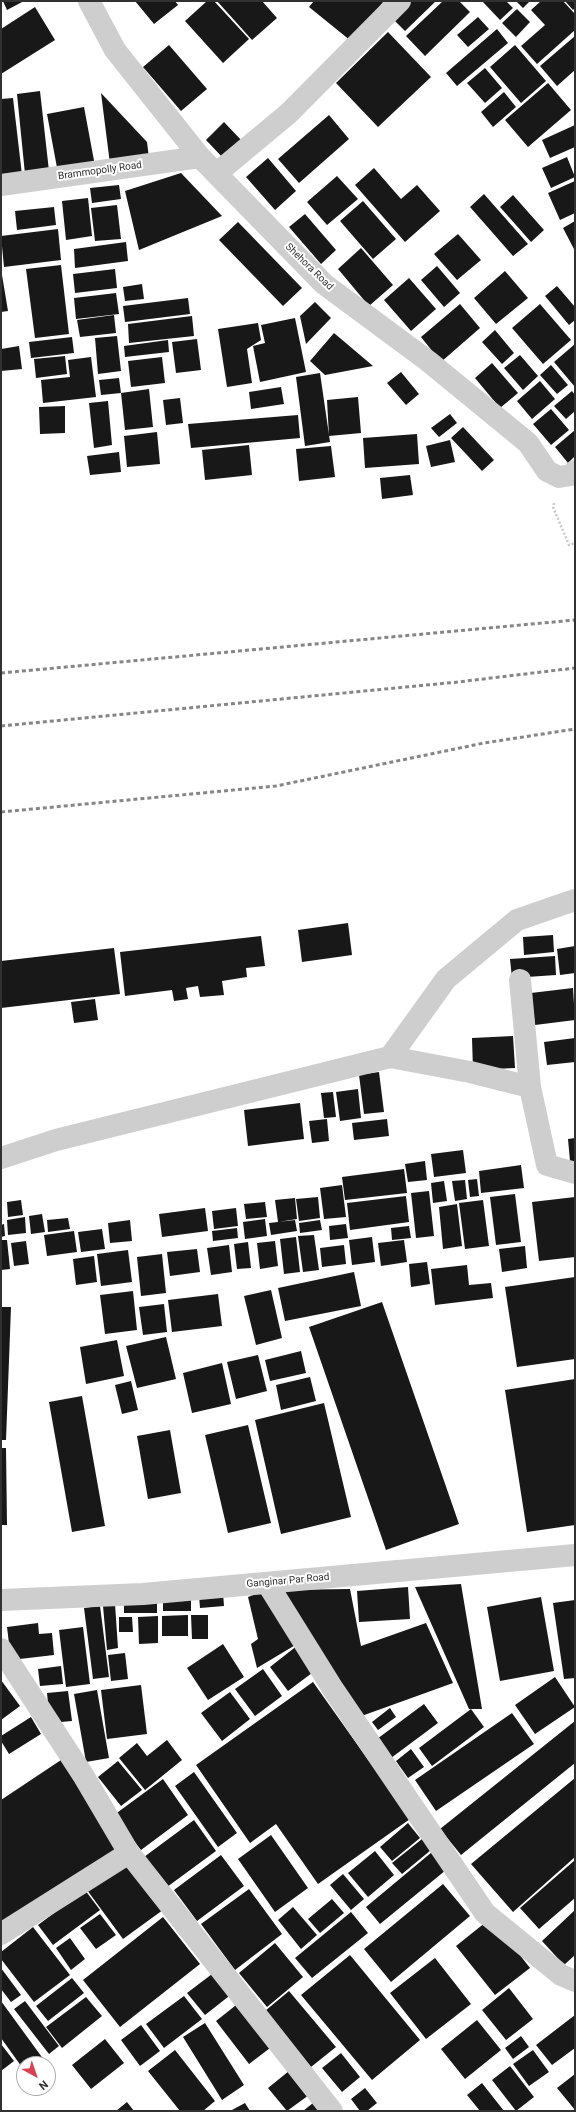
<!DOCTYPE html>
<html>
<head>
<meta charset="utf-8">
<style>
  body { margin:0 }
  #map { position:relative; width:576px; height:2112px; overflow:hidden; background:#fff; font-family:Roboto,sans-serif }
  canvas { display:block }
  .frame { position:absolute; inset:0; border:2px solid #313131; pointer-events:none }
  .north { position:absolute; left:16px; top:2056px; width:40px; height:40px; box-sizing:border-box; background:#fff; border:1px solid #adadad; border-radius:50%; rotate:140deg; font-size:11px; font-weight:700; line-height:16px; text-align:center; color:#313131 }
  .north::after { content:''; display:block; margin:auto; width:14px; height:18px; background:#d84252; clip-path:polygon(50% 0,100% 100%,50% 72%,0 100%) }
</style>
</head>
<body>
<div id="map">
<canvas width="576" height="2112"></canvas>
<div class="frame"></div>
<div class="north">N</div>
</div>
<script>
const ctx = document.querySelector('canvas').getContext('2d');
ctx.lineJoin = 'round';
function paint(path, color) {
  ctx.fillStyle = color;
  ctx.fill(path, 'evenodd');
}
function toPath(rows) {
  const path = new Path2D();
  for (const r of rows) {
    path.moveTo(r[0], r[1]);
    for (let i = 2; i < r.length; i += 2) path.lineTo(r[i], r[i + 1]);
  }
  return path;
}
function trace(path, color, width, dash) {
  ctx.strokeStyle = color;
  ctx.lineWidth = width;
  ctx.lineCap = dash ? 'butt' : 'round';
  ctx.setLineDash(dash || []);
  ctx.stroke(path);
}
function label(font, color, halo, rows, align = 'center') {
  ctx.font = font + ' Roboto,sans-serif';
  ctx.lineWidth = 4;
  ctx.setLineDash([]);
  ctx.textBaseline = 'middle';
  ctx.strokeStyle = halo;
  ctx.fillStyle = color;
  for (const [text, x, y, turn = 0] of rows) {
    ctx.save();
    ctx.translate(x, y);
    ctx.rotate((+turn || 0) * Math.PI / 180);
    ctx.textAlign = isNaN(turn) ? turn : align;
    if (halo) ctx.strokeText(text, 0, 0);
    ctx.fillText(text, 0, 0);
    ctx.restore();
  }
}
paint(toPath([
  [3,1,24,1,7,10],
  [135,1,175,1,178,5,154,24],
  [207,1,214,1,249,39,223,63,185,21],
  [217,1,262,1,277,18,252,40],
  [314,1,384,1,351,41,309,7],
  [408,1,436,1,405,31,391,17],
  [443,1,459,1,470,12,425,56,406,36],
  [482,1,506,1,513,8,500,20],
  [516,1,530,1,523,8],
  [541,1,563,1,575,14,575,30,537,64,521,46,545,25,531,10],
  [565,1,575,1,575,8,573,10],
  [35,7,55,40,1,74,1,29],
  [517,9,530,22,516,37,502,23],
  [478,17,489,29,468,47,457,35],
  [497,29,508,43,457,86,446,73],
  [388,32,431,77,378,127,336,83],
  [575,36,575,70,557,86,540,66],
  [169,45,207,89,181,111,143,67],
  [515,45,546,81,521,103,490,67],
  [485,68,502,88,485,103,467,83],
  [548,83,571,110,528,147,505,120],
  [40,91,49,171,25,174,17,94],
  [504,92,516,107,493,127,481,112],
  [101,93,147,142,149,158,110,164],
  [13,98,22,175,1,178,1,99],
  [84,107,95,166,58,173,47,114],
  [329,115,349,139,299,183,278,159],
  [224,122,243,142,224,159,206,140],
  [575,125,575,147,550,158,542,140],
  [567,157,575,177,551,188,542,168],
  [268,158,296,191,275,210,246,177],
  [374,168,401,199,417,185,440,211,405,242,355,185],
  [181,173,222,216,139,250,125,191],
  [337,176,358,199,327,225,307,202],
  [575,181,575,213,560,220,548,193],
  [119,185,121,199,92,203,90,188],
  [484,194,528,244,513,256,470,207],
  [513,195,544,230,531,242,500,207],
  [88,198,92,236,66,240,62,201],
  [363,201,396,239,373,259,340,221],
  [117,205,121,239,95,241,91,208],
  [54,207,56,225,17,230,15,211],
  [305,214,336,250,321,264,289,227],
  [575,221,575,251,563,228],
  [238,222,302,288,283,306,219,240],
  [58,229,61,260,4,267,1,236],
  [458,234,481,260,457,280,434,254],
  [126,242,128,261,75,268,74,249],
  [361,248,393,285,369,306,338,269],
  [61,265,69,334,35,338,26,269],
  [437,266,460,293,444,307,421,280],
  [1,269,8,311,1,312],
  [115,269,117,288,75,293,73,274],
  [505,271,528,298,496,324,474,298],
  [409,278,436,309,411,331,384,300],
  [142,284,144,299,125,301,123,287],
  [557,286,575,307,575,320,569,325,545,296],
  [116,293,119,314,76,319,74,298],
  [188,298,190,314,125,322,123,306],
  [315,302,331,318,306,344,300,316],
  [460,304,480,328,441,362,421,337],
  [540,304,571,340,543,364,512,328],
  [114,315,116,333,80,337,77,320],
  [192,316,194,336,129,343,128,324],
  [295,318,306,372,260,382,253,346,265,343,261,325],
  [258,323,261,340,247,349,252,383,227,387,218,329],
  [495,330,514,353,502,364,482,342],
  [334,333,373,366,325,375,310,361],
  [117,336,121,371,98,374,95,338],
  [72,337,74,353,31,358,29,342],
  [197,339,201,370,176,373,172,342],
  [168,340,169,352,125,357,124,346],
  [575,344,575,387,554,362],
  [19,346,22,369,1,371,1,349],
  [520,355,538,376,523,390,504,368],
  [65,356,67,374,36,378,34,359],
  [91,357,96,397,43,403,41,380,70,377,68,360],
  [162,357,165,383,131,387,128,361],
  [492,363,518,393,500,408,475,378],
  [551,365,568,385,557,394,540,375],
  [401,372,419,394,406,405,387,383],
  [320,373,330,442,305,446,296,377],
  [119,378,121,393,101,395,99,380],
  [540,381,555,399,532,419,517,401],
  [281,387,284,404,251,409,249,392],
  [149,389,153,427,125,430,121,393],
  [572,391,575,395,575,411,566,419,554,406],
  [358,397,361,433,329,436,327,400],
  [180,398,183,423,166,425,163,400],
  [108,401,112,445,94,448,89,403],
  [65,406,65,433,40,434,39,407],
  [551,409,569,430,551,445,533,424],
  [450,414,457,423,439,437,431,428],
  [298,415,300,438,191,448,188,424],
  [463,427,494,460,482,471,451,438],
  [575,430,575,456,568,463,555,447],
  [157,432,160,464,127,467,124,436],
  [417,434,419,464,365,468,363,438],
  [450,440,455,462,431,467,426,446],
  [249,445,252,475,205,480,202,450],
  [331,446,335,477,299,481,296,449],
  [119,452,121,472,90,475,87,456],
  [410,475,413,495,382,499,380,478],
  [348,923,352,955,302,962,298,930],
  [553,935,554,952,524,955,523,937],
  [261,936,265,966,246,968,247,977,222,981,224,995,200,997,198,986,186,988,188,999,174,1001,172,990,125,996,120,952],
  [575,946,575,973,560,975,557,949],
  [114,948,120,994,1,1008,1,961],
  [555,956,556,975,512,978,510,959],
  [573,988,575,1020,535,1025,531,993],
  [95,999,98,1020,74,1023,71,1002],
  [513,1036,515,1068,473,1070,472,1038],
  [575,1038,575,1062,547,1065,544,1042],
  [379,1072,384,1112,364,1114,359,1075],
  [358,1089,361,1118,340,1121,336,1092],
  [333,1092,336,1117,324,1118,321,1093],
  [300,1103,304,1139,248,1146,244,1110],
  [327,1119,329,1141,312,1143,309,1121],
  [387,1119,389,1136,354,1140,352,1123],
  [575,1138,575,1161,570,1161,568,1139],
  [463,1150,466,1173,434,1177,431,1154],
  [425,1161,427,1180,408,1182,405,1164],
  [521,1165,524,1188,481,1193,479,1171],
  [404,1169,407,1193,345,1200,342,1177],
  [477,1179,479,1196,470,1197,468,1180],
  [465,1180,467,1199,455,1201,452,1181],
  [444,1181,447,1201,433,1203,431,1183],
  [342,1185,346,1217,324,1219,320,1188],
  [429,1191,434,1236,416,1238,411,1193],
  [515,1194,521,1242,496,1245,490,1197],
  [406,1196,409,1222,350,1230,347,1203],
  [318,1197,320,1218,299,1221,296,1199],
  [575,1197,575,1257,539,1261,532,1202],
  [295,1198,297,1219,278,1222,275,1200],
  [21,1200,23,1215,8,1217,7,1202],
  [483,1200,489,1246,465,1249,459,1203],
  [265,1202,267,1217,246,1219,244,1204],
  [457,1204,462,1246,443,1249,439,1207],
  [205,1208,208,1231,162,1237,159,1214],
  [236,1208,238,1226,214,1229,212,1211],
  [42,1214,45,1232,31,1234,29,1216],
  [25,1217,26,1233,8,1235,7,1220],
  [68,1218,70,1229,48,1232,47,1220],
  [265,1219,267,1236,245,1239,243,1222],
  [130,1220,132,1241,110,1243,108,1223],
  [295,1220,297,1231,271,1235,269,1223],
  [320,1220,322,1230,300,1233,299,1223],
  [4,1224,5,1236,1,1237,1,1225],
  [346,1224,348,1238,330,1240,329,1226],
  [409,1226,411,1238,392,1240,391,1228],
  [237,1228,238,1238,213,1241,212,1231],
  [102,1229,105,1249,81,1252,78,1232],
  [74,1231,77,1252,47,1256,44,1235],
  [314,1235,319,1270,303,1272,298,1236],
  [296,1237,300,1272,284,1274,280,1239],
  [372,1237,375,1262,352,1265,349,1240],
  [1,1240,7,1240,10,1269,1,1270],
  [404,1240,407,1262,381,1266,378,1243],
  [26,1241,29,1264,14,1266,11,1243],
  [275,1241,278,1266,260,1269,257,1243],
  [248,1242,251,1268,237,1269,234,1244],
  [229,1245,232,1272,211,1275,207,1248],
  [344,1245,346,1264,322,1267,320,1248],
  [525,1246,527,1268,502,1272,499,1249],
  [197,1249,200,1272,170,1276,167,1252],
  [128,1250,132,1282,101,1286,97,1254],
  [162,1254,166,1293,141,1296,137,1257],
  [94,1256,97,1282,76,1285,73,1259],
  [427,1262,430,1284,411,1287,409,1264],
  [467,1265,469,1285,491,1283,493,1298,435,1305,431,1269],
  [354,1272,361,1306,285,1321,278,1288],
  [575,1277,575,1359,517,1367,505,1287],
  [271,1290,282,1338,256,1345,244,1296],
  [133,1291,137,1330,105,1334,100,1295],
  [218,1294,222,1326,172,1332,168,1300],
  [382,1302,459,1524,386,1550,309,1327],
  [164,1304,167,1332,143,1335,139,1307],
  [1,1307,11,1307,6,1440,1,1440],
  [166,1337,176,1379,137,1388,126,1346],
  [117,1340,124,1376,86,1384,80,1347],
  [301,1351,306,1373,270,1381,265,1360],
  [258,1355,267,1391,236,1399,227,1362],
  [222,1363,231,1404,192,1413,183,1373],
  [310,1377,316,1401,281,1410,276,1385],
  [575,1379,575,1525,527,1532,505,1390],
  [131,1381,138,1410,122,1414,115,1385],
  [82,1396,105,1526,72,1532,49,1402],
  [324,1403,351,1517,281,1534,255,1420],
  [248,1425,271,1523,228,1533,205,1435],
  [170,1430,181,1493,148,1499,137,1436],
  [1,1448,6,1448,7,1525,1,1525],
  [461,1584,482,1709,469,1709,415,1587],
  [408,1587,410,1619,359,1622,357,1591],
  [350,1589,361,1646,426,1623,453,1683,356,1718,283,1590],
  [266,1590,297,1644,257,1668,251,1644,258,1639,248,1597],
  [223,1593,224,1606,200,1608,199,1595],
  [541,1597,554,1671,500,1681,487,1607],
  [163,1600,191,1600,191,1611,163,1611],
  [575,1600,575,1678,564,1679,553,1603],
  [157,1602,157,1613,124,1613,124,1603],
  [115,1604,118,1648,107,1650,103,1606],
  [100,1606,109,1677,93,1679,84,1608],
  [188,1615,188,1636,162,1636,162,1616],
  [191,1615,208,1615,208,1639,192,1639],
  [158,1616,158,1643,139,1644,138,1617],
  [119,1617,132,1617,133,1632,119,1632],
  [38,1623,39,1634,52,1633,54,1655,11,1660,7,1627],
  [83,1627,90,1684,66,1687,59,1630],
  [223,1644,244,1677,208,1700,187,1668],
  [298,1645,316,1670,288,1691,270,1667],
  [125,1653,128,1679,111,1681,108,1655],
  [61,1666,63,1684,40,1686,38,1669],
  [263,1669,282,1696,255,1716,235,1689],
  [555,1677,575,1707,535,1734,515,1705],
  [1,1680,20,1706,1,1720],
  [313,1682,410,1819,318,1884,276,1824,250,1843,196,1765],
  [141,1685,147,1734,107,1739,101,1690],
  [97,1690,109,1758,86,1762,74,1694],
  [68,1691,72,1721,50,1723,47,1693],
  [230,1692,250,1719,222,1741,201,1713],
  [424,1704,438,1723,391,1758,377,1739],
  [390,1708,396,1717,378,1730,372,1722],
  [471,1709,484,1727,432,1766,419,1748],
  [512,1713,534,1744,436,1811,415,1780],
  [31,1717,41,1734,9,1754,1,1741,1,1736],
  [575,1721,575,1763,461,1855,440,1829],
  [167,1740,182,1760,145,1790,119,1758,137,1743,147,1756],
  [411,1749,424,1767,408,1778,396,1761],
  [64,1758,121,1846,1,1925,1,1800],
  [118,1761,142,1790,121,1806,98,1777],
  [194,1772,237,1833,218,1847,175,1786],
  [575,1778,575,1857,513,1912,471,1864],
  [163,1779,188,1815,141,1850,114,1815],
  [194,1820,216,1851,167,1887,144,1857],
  [408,1823,420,1838,392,1861,380,1847],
  [271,1835,308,1888,275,1912,238,1859],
  [422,1839,431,1850,402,1874,392,1863],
  [375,1851,394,1875,368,1897,348,1873],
  [432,1852,446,1870,380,1924,366,1907],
  [221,1855,244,1886,197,1921,174,1890],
  [130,1857,167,1907,123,1939,87,1890],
  [575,1860,575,1898,539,1929,520,1908],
  [343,1874,364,1899,351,1910,330,1885],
  [443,1884,470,1916,391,1982,364,1949],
  [249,1889,282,1934,235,1970,201,1924],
  [85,1890,100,1910,53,1945,38,1925],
  [332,1899,344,1913,320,1933,308,1919],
  [293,1907,317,1935,301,1949,278,1920],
  [575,1910,575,1955,564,1965,542,1941],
  [351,1912,368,1933,312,1978,295,1958],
  [100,1914,116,1935,96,1949,80,1928],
  [163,1917,200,1964,120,2027,83,1980],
  [491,1918,530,1968,495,1995,456,1946],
  [33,1927,70,1975,34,2002,1,1959,1,1952],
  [70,1938,85,1959,71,1970,56,1948],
  [275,1943,303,1977,267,2007,239,1973],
  [350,1955,420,2040,372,2080,301,1995],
  [435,1958,471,2004,426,2039,390,1993],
  [1,1968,21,1995,11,2002,1,1989],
  [216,1971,233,1993,205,2015,187,1993],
  [72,1978,84,1993,48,2021,36,2006],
  [509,1988,533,2019,506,2040,482,2010],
  [289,1991,336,2047,311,2067,265,2011],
  [184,1996,202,2019,164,2048,146,2024],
  [86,1997,102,2016,62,2048,46,2027],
  [1,2001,44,2060,39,2064,24,2064,24,2070,1,2038],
  [25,2001,59,2046,49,2054,14,2009],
  [240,2002,274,2045,249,2064,216,2021],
  [575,2015,575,2048,552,2065,536,2045],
  [477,2020,501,2050,465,2079,441,2049],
  [205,2023,244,2085,222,2100,183,2037],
  [141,2025,160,2051,140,2066,121,2040],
  [521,2036,529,2047,513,2059,505,2048],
  [105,2039,124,2063,91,2089,72,2065],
  [1,2044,14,2061,1,2071],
  [175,2050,215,2101,203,2111,180,2111,148,2071],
  [533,2050,549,2072,529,2086,513,2064],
  [341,2053,360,2077,342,2092,322,2068],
  [510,2066,534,2097,516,2111,492,2080],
  [289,2071,309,2095,287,2111,268,2088],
  [575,2074,575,2110,557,2088],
  [482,2083,504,2111,480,2111,467,2095],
  [365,2088,377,2103,367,2111,360,2111,351,2099],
  [127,2102,134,2111,116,2111],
  [245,2103,250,2111,230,2111],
  [313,2103,320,2111,303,2111]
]), '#181818');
trace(toPath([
  [554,503,553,507,569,545,575,543]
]), '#c8c8c8', 2.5, [2, 2]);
trace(toPath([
  [89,1,115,50,200,157,324,284,428,361,528,443,547,471,559,477,571,475,575,471],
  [217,173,289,113,400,1],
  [1,185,200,157],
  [520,980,530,1087,547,1165,575,1173],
  [390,1057,470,1072,530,1087],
  [1,1158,56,1140,390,1057,446,979,517,920,575,900],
  [267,1583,333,1689,485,1913,561,1975,575,1981],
  [1,1600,143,1594,575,1555],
  [1,1649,83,1775,129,1853,332,2111],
  [1,1934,129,1853]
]), '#cecece', 22);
trace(toPath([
  [1,673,575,620],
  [1,726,458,682,575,668],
  [1,812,276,786,484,743,575,729]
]), '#868686', 3, [4, 3]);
label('10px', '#313131', '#fff', [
  ["Brammopolly Road",100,171,-8],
  ["Shehora Road",309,267,44],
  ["Ganginar Par Road",288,1581,-5]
]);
</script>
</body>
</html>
